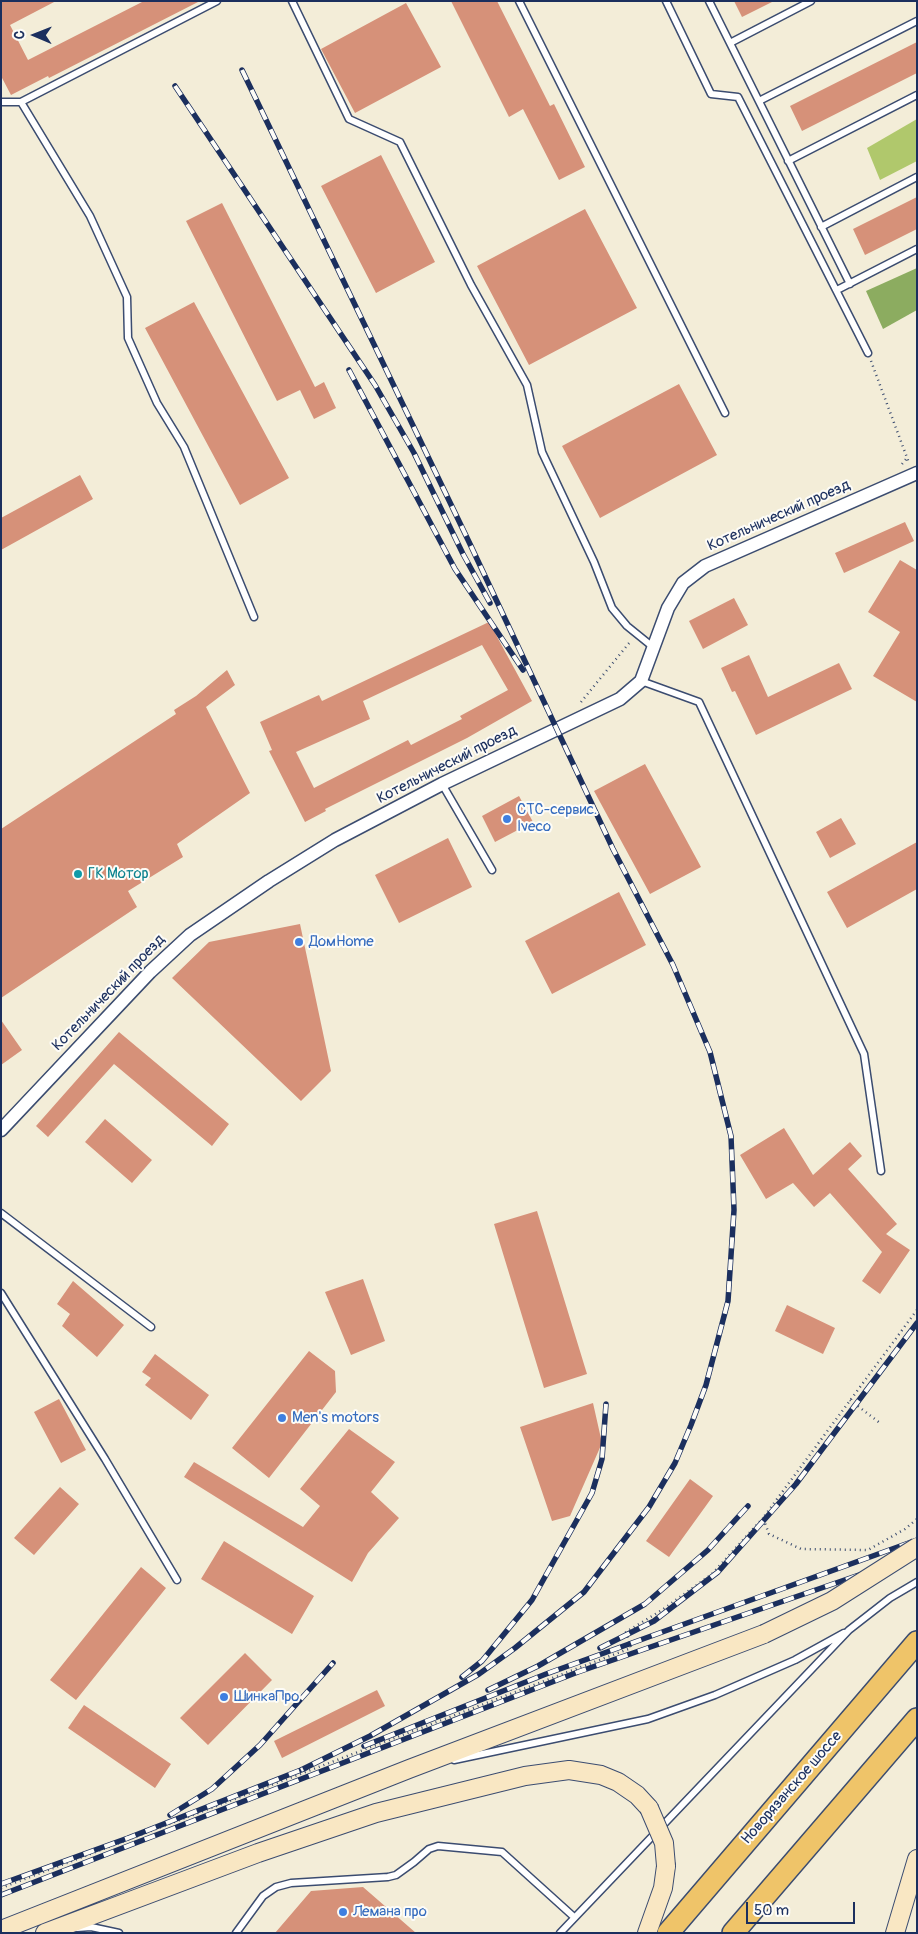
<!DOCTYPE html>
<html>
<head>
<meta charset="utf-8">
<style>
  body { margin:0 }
  #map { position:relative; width:918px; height:1934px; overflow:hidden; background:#f3edd8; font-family:Pangolin,sans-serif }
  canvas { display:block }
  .frame { position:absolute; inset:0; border:2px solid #1b2f5e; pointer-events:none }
  .north { position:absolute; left:10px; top:10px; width:50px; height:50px; -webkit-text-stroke:4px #fdfcf7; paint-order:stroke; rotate:271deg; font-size:14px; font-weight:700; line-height:20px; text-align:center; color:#1b2f5e }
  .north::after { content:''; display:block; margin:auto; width:18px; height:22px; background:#1b2f5e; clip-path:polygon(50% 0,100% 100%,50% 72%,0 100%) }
  .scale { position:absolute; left:746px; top:1902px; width:109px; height:22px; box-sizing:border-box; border:2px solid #1b2f5e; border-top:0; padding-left:6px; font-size:15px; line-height:18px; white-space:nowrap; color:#1b2f5e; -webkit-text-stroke:4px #fdfcf7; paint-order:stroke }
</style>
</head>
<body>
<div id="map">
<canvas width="918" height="1934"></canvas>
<div class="frame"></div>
<div class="north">С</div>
<div class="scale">50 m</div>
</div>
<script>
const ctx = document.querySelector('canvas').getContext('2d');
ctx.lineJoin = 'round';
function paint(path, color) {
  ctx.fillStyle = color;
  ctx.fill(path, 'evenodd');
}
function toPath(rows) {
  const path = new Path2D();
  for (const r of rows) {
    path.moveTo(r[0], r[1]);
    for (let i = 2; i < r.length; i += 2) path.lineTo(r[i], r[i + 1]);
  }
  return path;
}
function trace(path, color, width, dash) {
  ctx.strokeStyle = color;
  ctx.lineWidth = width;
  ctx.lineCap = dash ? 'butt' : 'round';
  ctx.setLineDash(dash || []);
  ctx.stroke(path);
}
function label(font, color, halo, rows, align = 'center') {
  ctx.font = font + ' Pangolin,sans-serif';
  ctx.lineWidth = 4;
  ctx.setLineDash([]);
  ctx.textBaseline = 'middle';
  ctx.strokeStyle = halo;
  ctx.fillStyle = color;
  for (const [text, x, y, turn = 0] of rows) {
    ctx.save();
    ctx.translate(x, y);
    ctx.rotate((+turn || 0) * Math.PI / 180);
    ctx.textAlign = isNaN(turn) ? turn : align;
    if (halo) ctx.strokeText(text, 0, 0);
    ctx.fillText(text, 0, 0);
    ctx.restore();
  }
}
paint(toPath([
  [917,119,917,161,880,180,867,148]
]), '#b0c86c');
paint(toPath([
  [917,268,917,310,883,329,866,291]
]), '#8cac60');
paint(toPath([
  [1,1,56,1,10,25,28,60,144,1,200,1,49,78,48,76,11,95,1,76],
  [451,1,497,1,550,106,554,104,585,167,559,180,523,109,509,117],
  [734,1,774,1,742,17],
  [406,3,441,67,355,113,321,49],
  [917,42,917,73,802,131,790,106],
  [381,155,435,262,376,293,321,186],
  [917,197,917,229,865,255,853,229],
  [222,203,315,387,324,382,336,408,314,419,300,390,277,401,186,221],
  [585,209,637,308,529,365,477,266],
  [194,302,289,478,240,505,145,328],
  [679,384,717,455,600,518,562,446],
  [80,475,93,499,1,550,1,518],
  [905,522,914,541,844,573,835,553],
  [900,560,917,570,917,702,873,676,900,632,868,612],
  [734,598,748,625,703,649,689,621],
  [489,622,532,701,467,738,325,809,326,811,305,822,269,751,272,750,260,722,319,695,322,701],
  [482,645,508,690,460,716,462,719,411,745,408,740,314,788,296,752,370,719,363,701],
  [749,655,768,697,839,663,852,689,756,735,735,691,732,692,721,668],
  [227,670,235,685,206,707,250,793,177,844,183,857,128,891,137,907,1,998,1,829,176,714,174,710,196,696],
  [645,764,701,867,650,894,594,791],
  [519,796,533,822,495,842,482,816],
  [841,818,856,844,830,858,816,832],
  [448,838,472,887,399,923,375,875],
  [917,842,917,889,847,928,827,892],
  [619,892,646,945,552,994,525,941],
  [300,924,331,1071,301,1101,172,978,209,942],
  [1,1020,22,1050,1,1065],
  [119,1032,229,1124,212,1146,114,1064,48,1137,36,1126],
  [105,1119,152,1160,132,1183,85,1142],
  [784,1128,813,1175,850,1142,862,1156,848,1169,897,1224,886,1234,910,1250,880,1294,862,1281,882,1252,830,1193,814,1207,793,1183,766,1199,740,1155],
  [537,1211,587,1374,544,1388,494,1224],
  [363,1279,385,1341,351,1355,325,1292],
  [73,1281,124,1325,97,1357,62,1326,70,1314,57,1304],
  [787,1305,835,1328,823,1354,775,1331],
  [309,1351,335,1371,336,1392,269,1478,232,1448],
  [155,1354,209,1395,191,1420,145,1385,151,1378,142,1372],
  [59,1399,86,1450,61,1463,34,1412],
  [593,1403,602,1443,570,1516,552,1521,520,1427],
  [349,1429,395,1462,371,1492,399,1518,368,1553,352,1582,184,1477,194,1462,303,1527,320,1506,300,1489],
  [690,1479,713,1496,669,1557,646,1541],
  [60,1487,79,1504,34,1555,14,1538],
  [224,1541,314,1596,292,1634,201,1579],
  [141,1567,166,1588,76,1700,50,1680],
  [245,1653,272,1680,208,1745,180,1718],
  [377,1690,385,1706,282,1758,274,1741],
  [84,1705,171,1764,155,1788,68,1728],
  [363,1887,416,1933,275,1933,311,1891]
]), '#d69179');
const service = toPath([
  [292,1,349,119,400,142,471,285,527,385,542,452,594,562,612,608,627,626,653,647],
  [519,1,725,413],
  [666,1,711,94,738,97,868,353],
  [709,1,850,284],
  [730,43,811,1],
  [759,101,917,21],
  [1,102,21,102,217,1],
  [21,102,90,216,127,297,128,338,157,403,184,447,254,617],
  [788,161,917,95],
  [821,227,917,177],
  [837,290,917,249],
  [641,681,699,702,864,1054,881,1171],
  [442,784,492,870],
  [1,1213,151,1327],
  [1,1293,105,1459,177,1580],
  [454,1760,648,1719,715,1695,795,1660,844,1633],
  [77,1928,91,1927,119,1933],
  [236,1933,263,1896,276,1887,291,1883,388,1877,396,1875,414,1862,429,1849,438,1846,502,1852,574,1917],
  [560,1933,849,1630,890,1598,917,1582]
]);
const minor = toPath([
  [1,1130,150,972,190,935,269,881,335,840,442,784,620,699,641,681,668,608,683,583,705,566,917,473]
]);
const secondary = toPath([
  [1,1930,409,1769,764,1634],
  [45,1933,258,1853,376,1813,525,1776,569,1770,601,1775,618,1782,637,1795,649,1808],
  [647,1933,663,1888,666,1866],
  [895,1933,917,1859]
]);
const trunk = toPath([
  [668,1933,917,1642],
  [733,1933,917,1719]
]);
trace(service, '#3b4c70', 9);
trace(minor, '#3b4c70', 15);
trace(secondary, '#3b4c70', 20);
trace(trunk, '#3b4c70', 24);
trace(toPath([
  [871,361,909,463],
  [902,464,907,458],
  [581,702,630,642],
  [917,1310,763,1518,769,1534,801,1549,868,1550,905,1529,917,1519],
  [850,1400,880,1423],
  [1,1888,631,1648,626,1632,662,1610,712,1574,763,1518]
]), '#3b4c70', 2.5, [1, 4]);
trace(service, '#fff', 6);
trace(minor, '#fff', 12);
trace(secondary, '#f9e7c3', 18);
trace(trunk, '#efc469', 21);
const rail = toPath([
  [242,70,470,544,613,849,673,965,710,1052,731,1136,734,1210,728,1301,706,1385,691,1425,675,1463,649,1507,584,1592,515,1648,479,1674,370,1736,301,1770],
  [175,86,375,385,414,453,463,554,490,603],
  [349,370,455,569,523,670],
  [600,1648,654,1621,718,1572,796,1484,917,1323],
  [462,1677,482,1661,532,1600,592,1493,602,1459,606,1404],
  [488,1690,538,1666,645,1604,708,1550,748,1506],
  [364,1746,546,1674,917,1540],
  [170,1815,212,1789,260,1745,333,1663],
  [1,1884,128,1838,306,1768],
  [1,1895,578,1672,917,1555]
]);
trace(rail, '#1b2f5e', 5.5);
trace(rail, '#fdfcf7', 4, [11]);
const secondaryBridge = toPath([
  [764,1634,832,1601,917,1547],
  [649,1808,664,1843,666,1866]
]);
trace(secondaryBridge, '#3b4c70', 20, []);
trace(secondaryBridge, '#f9e7c3', 18);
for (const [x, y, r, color] of [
  [507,819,5,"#3f7fe0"],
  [78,874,5,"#0f9aa8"],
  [299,942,5,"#3f7fe0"],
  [282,1418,5,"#3f7fe0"],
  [224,1697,5,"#3f7fe0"],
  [343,1912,5,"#3f7fe0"]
]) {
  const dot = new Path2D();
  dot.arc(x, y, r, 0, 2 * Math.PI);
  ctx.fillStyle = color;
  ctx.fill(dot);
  trace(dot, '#fdfcf7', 2);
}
label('15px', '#1b2f5e', '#fdfcf7', [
  ["Котельнический проезд",779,516,-24],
  ["Котельнический проезд",447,765,-27],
  ["Котельнический проезд",109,993,-46],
  ["Новорязанское шоссе",792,1788,-49]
]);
label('15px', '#366cbe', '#fdfcf7', [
  ["СТС-сервис.",517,810],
  ["Iveco",517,827],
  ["ДомHome",309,942],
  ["Men's motors",292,1418],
  ["ШинкаПро",234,1697],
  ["Лемана про",353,1912]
], 'left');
label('15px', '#0d838f', '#fdfcf7', [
  ["ГК Мотор",88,874]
], 'left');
</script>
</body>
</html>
